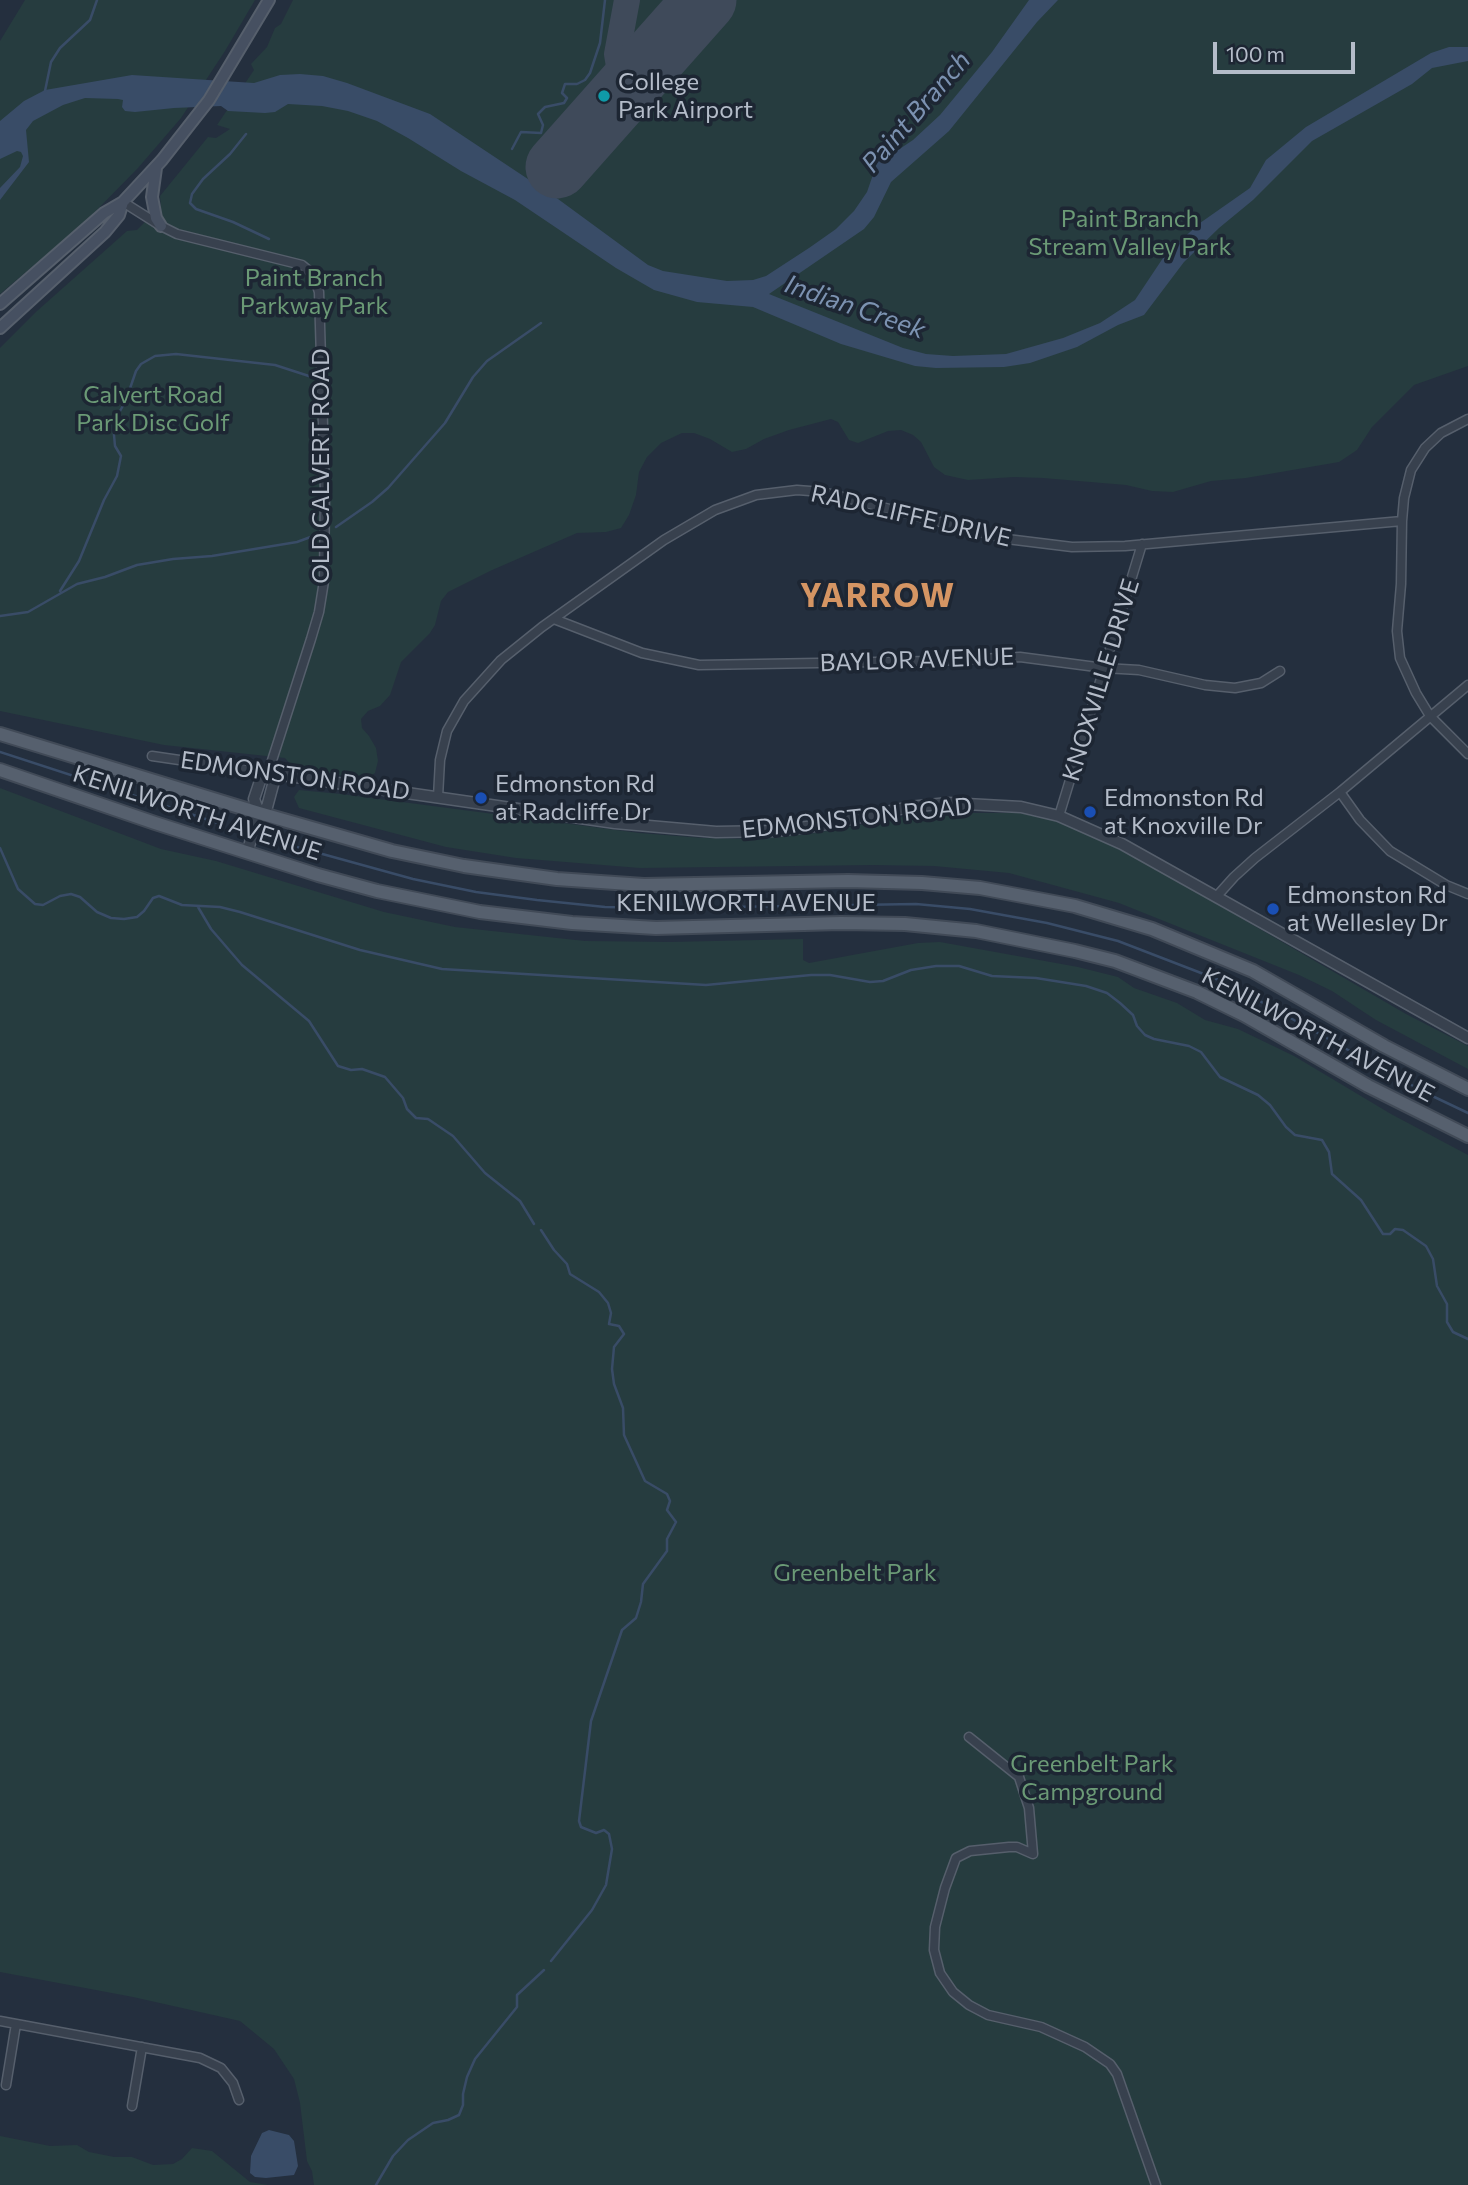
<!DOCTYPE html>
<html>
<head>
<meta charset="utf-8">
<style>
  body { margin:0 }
  #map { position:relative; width:1468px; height:2185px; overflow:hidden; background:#242f3e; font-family:Commissioner,sans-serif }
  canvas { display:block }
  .scale { position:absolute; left:1213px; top:42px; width:142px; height:32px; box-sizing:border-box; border:4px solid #b4bcc9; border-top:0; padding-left:9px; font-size:21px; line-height:24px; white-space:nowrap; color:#b4bcc9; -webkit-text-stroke:5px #1d2633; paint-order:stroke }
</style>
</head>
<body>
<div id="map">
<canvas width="1468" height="2185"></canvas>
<div class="scale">100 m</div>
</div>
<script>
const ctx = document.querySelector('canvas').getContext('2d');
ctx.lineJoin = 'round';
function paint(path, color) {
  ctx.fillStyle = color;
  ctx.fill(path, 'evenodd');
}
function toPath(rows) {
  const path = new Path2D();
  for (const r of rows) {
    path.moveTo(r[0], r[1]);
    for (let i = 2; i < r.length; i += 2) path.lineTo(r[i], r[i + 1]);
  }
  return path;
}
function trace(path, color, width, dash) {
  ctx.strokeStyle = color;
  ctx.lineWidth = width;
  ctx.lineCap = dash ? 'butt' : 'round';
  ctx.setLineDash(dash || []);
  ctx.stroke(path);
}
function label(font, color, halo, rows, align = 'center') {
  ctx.font = font + ' Commissioner,sans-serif';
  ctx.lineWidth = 7;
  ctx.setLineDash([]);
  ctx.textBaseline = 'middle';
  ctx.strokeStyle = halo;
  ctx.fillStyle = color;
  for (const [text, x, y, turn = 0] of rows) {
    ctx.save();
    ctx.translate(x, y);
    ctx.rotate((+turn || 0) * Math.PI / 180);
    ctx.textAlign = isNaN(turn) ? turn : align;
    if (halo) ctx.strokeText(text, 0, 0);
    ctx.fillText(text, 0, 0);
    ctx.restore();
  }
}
paint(toPath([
  [25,0,255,0,225,51,181,118,138,168,85,222,0,294,0,41],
  [293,0,1468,0,1468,366,1414,385,1372,427,1357,450,1339,462,1246,478,1211,481,1173,492,1152,491,1126,485,1043,478,1014,477,968,480,945,475,934,467,921,442,913,435,901,430,888,431,858,443,849,440,838,422,831,419,789,430,764,439,746,449,732,452,710,439,694,433,682,433,661,443,647,457,639,472,636,495,629,515,621,528,606,532,577,533,490,571,448,592,441,601,435,625,430,633,401,662,390,695,380,706,368,711,361,719,362,728,369,736,376,748,378,761,375,773,366,779,298,769,291,765,285,758,164,745,0,711,0,348,37,311,127,231,137,230,161,206,160,196,208,137,216,138,230,129,217,125,254,70,251,64,267,47,275,28,281,24],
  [0,788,161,849,216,861,384,912,455,927,585,941,670,942,803,939,803,960,809,963,918,943,940,942,1078,967,1118,977,1134,988,1177,1003,1205,1020,1238,1029,1294,1056,1391,1114,1468,1155,1468,2185,314,2185,312,2171,307,2161,300,2103,294,2079,274,2049,240,2021,133,1997,0,1972],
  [299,790,341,794,639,833,703,838,753,839,816,833,924,813,1019,813,1050,819,1076,828,1148,864,1406,1014,1468,1046,1468,1069,1376,1020,1332,991,1299,975,1119,903,1009,873,934,866,873,865,640,868,516,858,446,847,299,808,294,797],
  [0,2136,50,2146,77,2145,89,2152,114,2157,132,2157,153,2165,173,2164,182,2159,192,2148,212,2151,250,2182,268,2185,0,2185]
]), '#263c3f');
paint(toPath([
  [1029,0,1058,0,1037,22,949,131,891,182,874,217,864,229,769,294,903,348,926,354,953,356,1006,354,1063,338,1100,323,1135,300,1163,258,1179,242,1200,223,1250,188,1266,160,1306,127,1431,53,1449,47,1468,47,1468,61,1432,68,1412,84,1312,141,1253,200,1219,228,1184,262,1144,315,1118,325,1077,347,1030,363,1004,367,936,368,915,366,841,344,753,307,697,302,654,290,616,268,515,200,461,171,408,138,377,121,348,111,322,106,288,104,275,112,265,113,228,111,221,106,174,108,135,112,125,111,122,107,123,100,118,99,85,98,63,105,33,121,26,130,29,162,0,200,0,188,20,167,23,156,21,152,17,151,0,159,0,121,24,101,45,90,132,75,254,83,280,75,300,74,323,76,347,83,430,114,558,199,648,265,663,271,727,281,753,280,766,276,809,248,836,229,854,211,867,192,877,163,883,156,889,156,913,140,940,115,992,52],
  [269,2130,289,2135,294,2141,298,2166,294,2175,266,2178,255,2177,250,2173,251,2156,262,2133]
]), '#394c67');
trace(toPath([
  [45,91,51,62,60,48,90,20,97,0],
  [246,134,230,154,203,179,192,194,190,203,196,209,233,222,269,239],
  [512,149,521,132,541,133,543,125,538,114,545,107,564,103,567,98,562,93,565,84,577,84,585,80,590,73,600,43,605,0],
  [336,527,372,502,388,488,445,423,473,377,487,361,541,323],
  [60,591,79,561,104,500,117,476,121,456,115,446,113,424,126,400,136,371,141,364,155,356,176,354,275,365,315,378],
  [0,616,28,612,77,584,105,577,137,565,173,559,212,556,297,542,316,535],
  [0,752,221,824],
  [268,839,413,879,476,892,537,900,605,907,666,908,916,904,970,909,1047,923,1118,941,1227,983,1426,1093,1468,1113],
  [0,848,18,889,35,904,43,905,60,896,71,894,80,897,97,912,111,918,124,919,137,917,144,911,153,898,159,896,182,905,220,907,240,912,360,950,442,969,706,985,811,975,830,975,870,982,883,981,911,970,936,966,959,966,992,976,1036,978,1086,986,1107,993,1120,1003,1133,1015,1137,1026,1145,1035,1154,1039,1189,1046,1201,1052,1220,1077,1258,1095,1270,1105,1286,1127,1295,1135,1322,1140,1329,1152,1332,1174,1361,1200,1383,1234,1390,1234,1395,1229,1403,1230,1426,1246,1433,1259,1437,1286,1447,1304,1447,1322,1453,1332,1468,1339],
  [198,907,211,929,242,965,309,1021,338,1066,351,1070,362,1069,385,1077,403,1098,407,1109,416,1118,428,1119,453,1136,485,1173,520,1201,534,1224],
  [541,1230,554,1250,567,1264,570,1274,599,1292,608,1303,611,1313,609,1324,619,1326,624,1334,614,1347,612,1369,614,1384,623,1408,624,1435,645,1481,667,1494,670,1501,667,1510,676,1522,667,1539,667,1551,643,1584,641,1602,636,1618,622,1630,591,1721,579,1821,581,1827,596,1833,604,1830,609,1834,612,1849,606,1885,592,1910,551,1961],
  [376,2185,393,2156,408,2140,433,2123,448,2120,459,2115,463,2105,463,2094,467,2077,475,2059,517,2007,517,1995,544,1970]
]), '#394c67', 2.5);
trace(toPath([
  [627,0,617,54,619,66,628,72,635,72,646,67,654,58]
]), '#3f4a5a', 26);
trace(toPath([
  [557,167,705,0]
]), '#3f4a5a', 63);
const minor = toPath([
  [123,202,161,226,177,234,302,265,313,274,319,292,325,493,324,581,319,612,311,639,268,773,152,756],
  [1468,419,1441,433,1425,448,1411,470,1404,498,1402,521,1401,584,1397,631,1400,658,1416,693,1430,716,1468,754],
  [554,619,642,653,699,665,936,661,1020,657,1104,668,1139,670,1205,685,1235,688,1261,683,1280,671],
  [1340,792,1360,820,1390,851,1446,885,1468,894],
  [438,797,440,760,447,731,464,701,501,660,542,627,664,540,715,510,756,495,797,490,823,492,1007,539,1072,547,1125,546,1402,521],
  [1059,816,1142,544],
  [1217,896,1234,877,1255,858,1340,792,1468,685],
  [969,1737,1019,1777,1029,1808,1033,1854,1017,1847,1009,1847,970,1851,956,1858,945,1888,935,1927,934,1950,940,1973,953,1992,969,2005,988,2015,1041,2027,1085,2047,1110,2064,1117,2074,1156,2185],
  [0,2021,200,2058,221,2068,233,2083,239,2100],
  [6,2085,16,2024],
  [132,2106,142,2047]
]);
const tertiary = toPath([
  [268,773,615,823,716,832,776,831,822,825,910,807,948,803,1021,807,1059,816,1122,844,1468,1038],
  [259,813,254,799,260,781,268,773],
  [247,853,259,813,267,807,274,781,268,773]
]);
const secondary = toPath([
  [156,168,152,197,156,218,161,226],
  [0,304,104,213,123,202,162,160,209,100,269,0],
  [0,328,105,232,119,215,123,202]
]);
const primary = toPath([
  [0,734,259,813,392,851,464,866,557,879,644,885,848,881,922,883,980,888,1075,906,1152,929,1253,971,1384,1046,1468,1089],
  [0,770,155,823,318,875,377,891,480,912,572,923,656,928,841,923,905,924,976,931,1075,951,1115,961,1197,992,1244,1015,1368,1086,1468,1136]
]);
trace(minor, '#565f6c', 11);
trace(tertiary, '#565f6c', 13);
trace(secondary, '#565f6c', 14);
trace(primary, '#414a57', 16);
trace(minor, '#38414e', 8);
trace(tertiary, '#38414e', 10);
trace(secondary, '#465061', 10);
trace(primary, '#56606e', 12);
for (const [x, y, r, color] of [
  [604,96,7,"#0f9aa8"],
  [481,798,7,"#1a4fb4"],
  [1090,812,7,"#1a4fb4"],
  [1273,909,7,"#1a4fb4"]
]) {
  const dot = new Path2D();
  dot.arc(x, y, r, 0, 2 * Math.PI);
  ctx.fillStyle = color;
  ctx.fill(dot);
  trace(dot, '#1d2633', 2.5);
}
label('24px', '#b4bcc9', '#1d2633', [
  ["College",618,82],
  ["Park Airport",618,110],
  ["Edmonston Rd",495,784],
  ["at Radcliffe Dr",495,812],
  ["Edmonston Rd",1104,798],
  ["at Knoxville Dr",1104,826],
  ["Edmonston Rd",1287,895],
  ["at Wellesley Dr",1287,923]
], 'left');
label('24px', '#6b9a76', '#1d2633', [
  ["Paint Branch",1130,219],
  ["Stream Valley Park",1130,247],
  ["Paint Branch",314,278],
  ["Parkway Park",314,306],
  ["Calvert Road",153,395],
  ["Park Disc Golf",153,423],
  ["Greenbelt Park",855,1573],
  ["Greenbelt Park",1092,1764],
  ["Campground",1092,1792]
]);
label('24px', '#b4bcc9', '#1d2633', [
  ["OLD CALVERT ROAD",321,466,-90],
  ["RADCLIFFE DRIVE",911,516,13],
  ["BAYLOR AVENUE",917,660,-2],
  ["KNOXVILLE DRIVE",1101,680,-73],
  ["EDMONSTON ROAD",295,776,8],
  ["KENILWORTH AVENUE",197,813,18],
  ["EDMONSTON ROAD",857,818,-6],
  ["KENILWORTH AVENUE",746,903],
  ["KENILWORTH AVENUE",1318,1035,28]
]);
label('italic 26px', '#7c92b1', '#1d2633', [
  ["Paint Branch",916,112,-49],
  ["Indian Creek",855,307,19]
]);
ctx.letterSpacing = '2px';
label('bold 32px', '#d59563', '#1d2633', [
  ["YARROW",878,596]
]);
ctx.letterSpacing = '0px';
</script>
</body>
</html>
